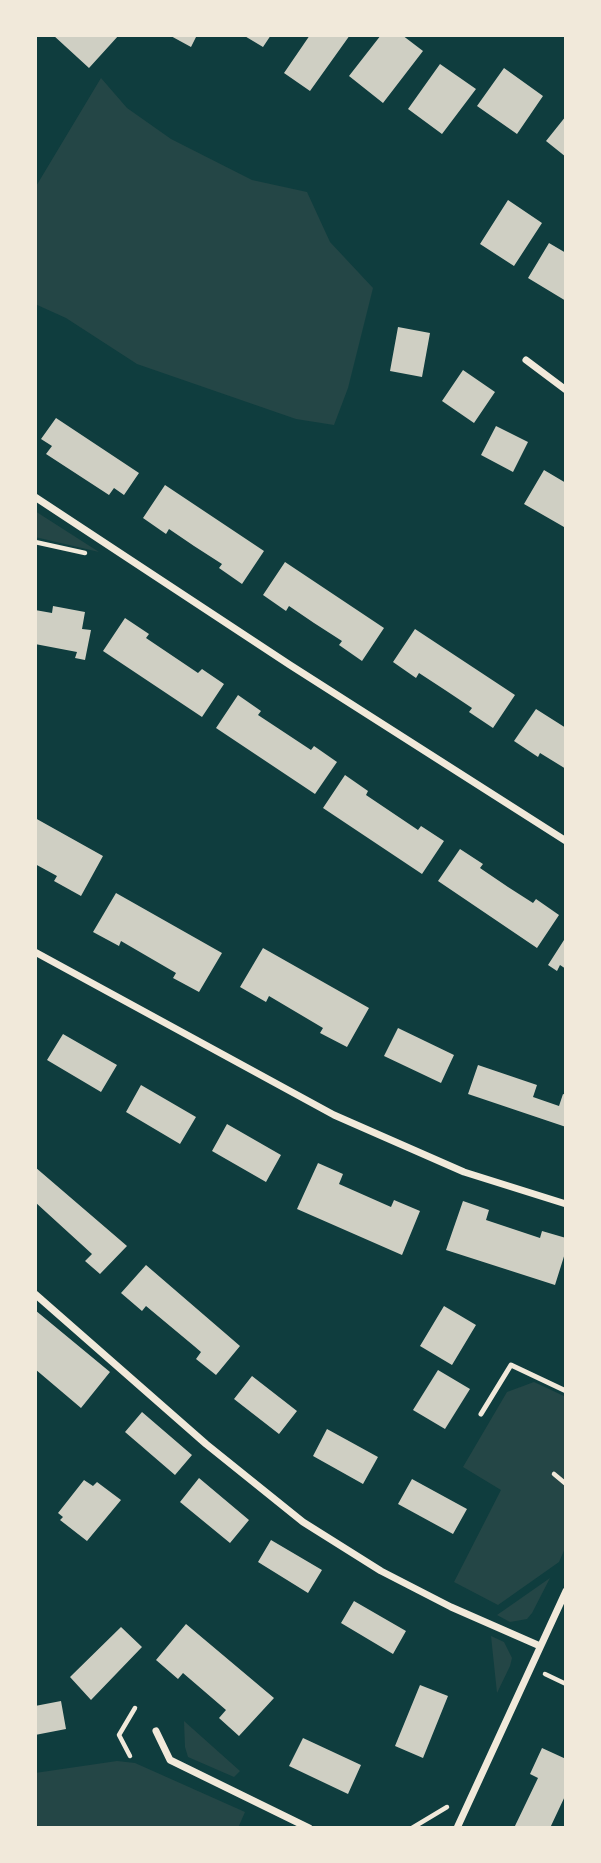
<!DOCTYPE html>
<html>
<head>
<meta charset="utf-8">
<style>
  body { margin:0 }
  #map { position:relative; width:601px; height:1863px; overflow:hidden; background:#0f3d3e; font-family:"Exo 2",sans-serif }
  canvas { display:block }
  .frame { position:absolute; inset:0; border:37px solid #f1e9da; pointer-events:none }
</style>
</head>
<body>
<div id="map">
<canvas width="601" height="1863"></canvas>
<div class="frame"></div>
</div>
<script>
const ctx = document.querySelector('canvas').getContext('2d');
ctx.lineJoin = 'round';
function paint(path, color) {
  ctx.fillStyle = color;
  ctx.fill(path, 'evenodd');
}
function toPath(rows) {
  const path = new Path2D();
  for (const r of rows) {
    path.moveTo(r[0], r[1]);
    for (let i = 2; i < r.length; i += 2) path.lineTo(r[i], r[i + 1]);
  }
  return path;
}
function trace(path, color, width, dash) {
  ctx.strokeStyle = color;
  ctx.lineWidth = width;
  ctx.lineCap = dash ? 'butt' : 'round';
  ctx.setLineDash(dash || []);
  ctx.stroke(path);
}
paint(toPath([
  [101,78,127,108,171,139,252,180,307,192,330,242,373,288,348,388,334,425,296,419,137,364,66,318,35,304,35,188],
  [35,511,99,552,35,537],
  [534,1382,566,1397,566,1546,559,1562,498,1605,454,1582,501,1490,463,1467,507,1392],
  [550,1578,532,1613,527,1619,510,1622,497,1615],
  [491,1636,504,1642,512,1658,510,1666,497,1693],
  [184,1721,240,1771,234,1777,188,1757,185,1747],
  [117,1761,135,1763,245,1812,238,1828,35,1828,35,1773]
]), '#244646');
paint(toPath([
  [53,35,119,35,89,68],
  [169,35,197,35,191,47],
  [243,35,271,35,263,47],
  [310,35,350,35,310,91,284,73],
  [381,35,402,35,423,51,383,103,349,76],
  [440,64,476,89,442,134,408,109],
  [504,68,543,96,517,134,477,106],
  [566,116,566,157,546,141],
  [508,200,542,223,514,266,480,244],
  [549,243,566,253,566,301,528,278],
  [398,327,430,333,422,377,390,371],
  [463,370,495,392,474,423,442,401],
  [56,418,139,473,124,495,114,488,109,495,46,454,52,446,41,439],
  [496,426,528,442,513,472,481,455],
  [544,470,566,483,566,523,564,527,524,504],
  [165,485,264,551,242,584,219,568,222,564,194,546,169,529,166,534,143,518],
  [285,562,384,628,362,661,339,645,342,641,314,623,289,606,286,611,263,595],
  [53,606,85,612,82,629,91,630,85,660,75,658,77,652,35,644,35,610,52,613],
  [125,618,149,634,146,638,198,673,202,669,224,684,202,717,103,651],
  [415,629,515,695,493,728,469,712,472,708,445,690,419,673,416,678,393,662],
  [238,695,261,711,258,715,311,750,314,746,337,762,315,794,216,728],
  [536,709,566,728,566,769,540,753,538,757,514,741],
  [345,775,368,791,366,795,418,830,421,826,444,841,422,874,323,808],
  [35,818,103,856,81,896,54,881,57,876,35,864],
  [460,849,483,864,480,868,508,887,533,903,536,899,559,915,537,948,438,881],
  [116,893,222,953,199,992,173,978,176,973,121,941,119,946,93,932],
  [564,940,566,969,560,965,557,971,548,965],
  [263,948,369,1008,347,1047,320,1033,323,1028,269,996,266,1002,240,987],
  [398,1028,454,1055,441,1083,384,1056],
  [63,1034,117,1065,101,1092,47,1060],
  [478,1065,537,1085,533,1097,559,1106,563,1094,566,1095,566,1127,468,1094],
  [141,1085,196,1117,180,1144,126,1112],
  [227,1124,281,1155,266,1182,212,1151],
  [318,1163,343,1174,339,1184,391,1207,394,1200,420,1211,402,1255,297,1209],
  [35,1167,127,1246,100,1274,85,1261,92,1254,35,1202],
  [463,1201,489,1210,486,1220,540,1238,542,1231,566,1238,566,1250,555,1285,446,1250],
  [146,1265,240,1346,216,1375,196,1359,201,1352,194,1346,146,1306,142,1311,121,1293],
  [444,1306,476,1325,452,1365,420,1346],
  [35,1310,110,1372,81,1408,35,1369],
  [438,1370,470,1389,445,1429,413,1410],
  [252,1376,297,1411,279,1434,234,1399],
  [142,1412,192,1455,175,1475,125,1432],
  [327,1429,378,1457,363,1484,313,1456],
  [199,1478,249,1520,230,1543,180,1502],
  [412,1479,467,1509,453,1534,398,1504],
  [84,1480,93,1486,97,1482,121,1500,87,1541,60,1520,63,1517,58,1513],
  [271,1540,322,1570,308,1593,258,1562],
  [354,1601,406,1631,393,1654,341,1623],
  [186,1624,274,1698,239,1736,219,1718,226,1710,183,1673,178,1679,156,1660],
  [121,1627,142,1647,91,1700,70,1677],
  [420,1685,448,1696,423,1758,395,1746],
  [61,1701,66,1729,35,1735,35,1706],
  [303,1738,361,1765,348,1794,289,1766],
  [542,1748,566,1759,566,1794,550,1828,514,1828,538,1778,530,1774]
]), '#cfcfc3');
trace(toPath([
  [35,542,85,553],
  [554,1474,566,1484],
  [545,1674,566,1684],
  [130,1756,119,1735,135,1708],
  [412,1828,447,1807]
]), '#f1e9da', 4.5);
trace(toPath([
  [481,1414,511,1365,566,1391]
]), '#f1e9da', 5);
trace(toPath([
  [526,360,566,390],
  [35,497,290,665,566,841],
  [35,952,334,1115,464,1172,566,1204],
  [35,1294,206,1444,303,1522,381,1571,451,1607,540,1646],
  [156,1731,170,1760,309,1828],
  [457,1828,566,1591]
]), '#f1e9da', 7);
</script>
</body>
</html>
